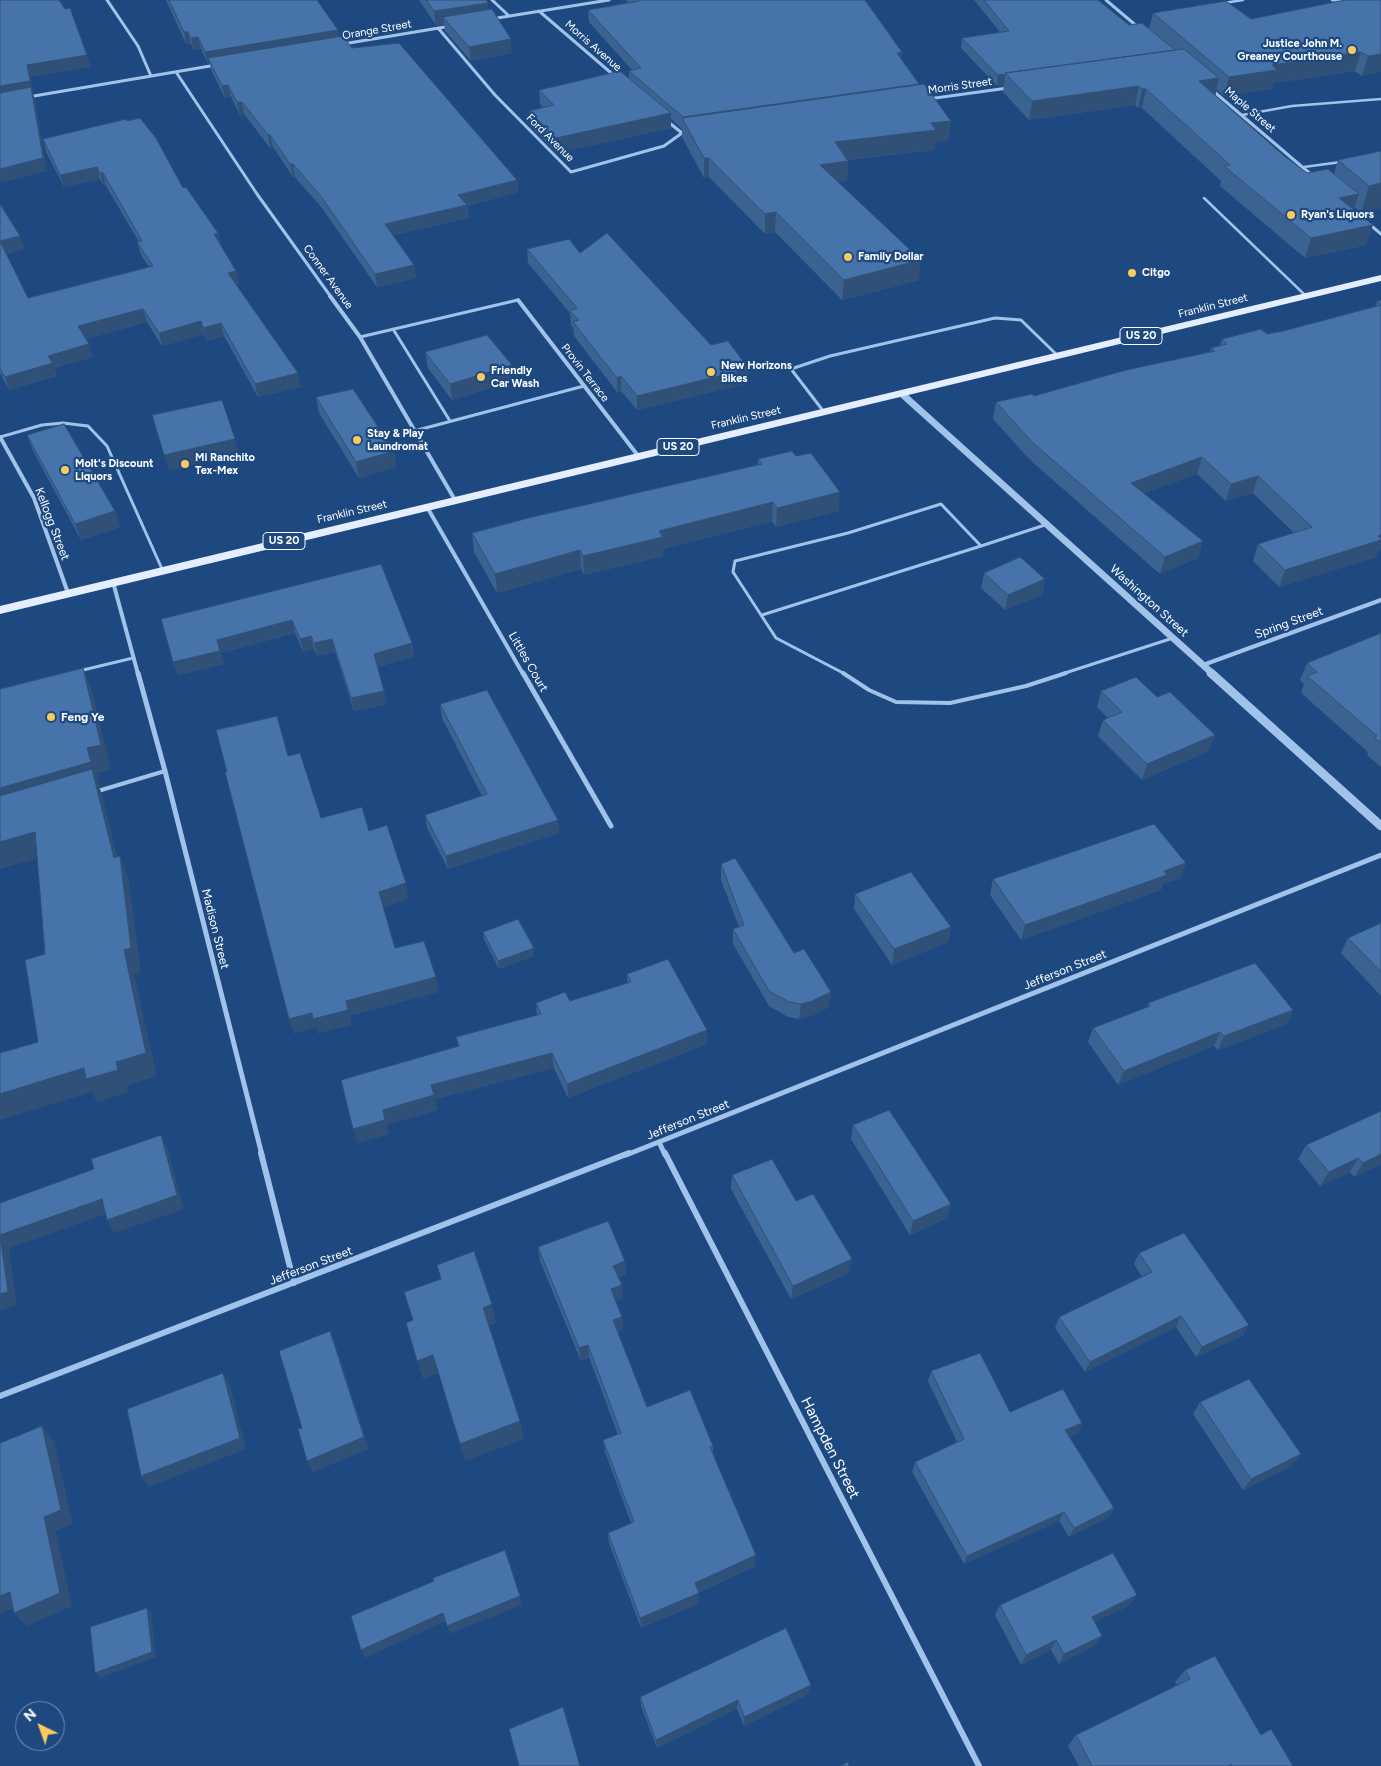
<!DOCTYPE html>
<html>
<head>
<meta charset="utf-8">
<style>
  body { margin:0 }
  #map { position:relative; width:1381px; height:1766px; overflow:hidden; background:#1d4980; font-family:Figtree,sans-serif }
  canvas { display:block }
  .north { position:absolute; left:15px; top:1701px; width:50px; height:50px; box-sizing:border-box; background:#1d4980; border:1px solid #7792b3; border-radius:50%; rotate:318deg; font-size:14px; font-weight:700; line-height:20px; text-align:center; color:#fff }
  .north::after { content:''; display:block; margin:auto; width:18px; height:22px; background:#f9cb5f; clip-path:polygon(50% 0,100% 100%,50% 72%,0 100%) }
</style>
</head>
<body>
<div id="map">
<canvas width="1381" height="1766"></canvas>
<div class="north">N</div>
</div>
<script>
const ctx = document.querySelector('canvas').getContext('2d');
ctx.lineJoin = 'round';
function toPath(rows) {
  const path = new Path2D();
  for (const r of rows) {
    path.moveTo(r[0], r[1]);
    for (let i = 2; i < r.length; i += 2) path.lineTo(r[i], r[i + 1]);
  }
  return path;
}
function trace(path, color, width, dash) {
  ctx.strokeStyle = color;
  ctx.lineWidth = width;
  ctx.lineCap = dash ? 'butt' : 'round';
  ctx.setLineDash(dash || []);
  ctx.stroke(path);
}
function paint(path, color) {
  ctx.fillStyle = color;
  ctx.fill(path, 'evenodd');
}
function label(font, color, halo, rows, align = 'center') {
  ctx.font = font + ' Figtree,sans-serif';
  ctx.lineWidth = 4.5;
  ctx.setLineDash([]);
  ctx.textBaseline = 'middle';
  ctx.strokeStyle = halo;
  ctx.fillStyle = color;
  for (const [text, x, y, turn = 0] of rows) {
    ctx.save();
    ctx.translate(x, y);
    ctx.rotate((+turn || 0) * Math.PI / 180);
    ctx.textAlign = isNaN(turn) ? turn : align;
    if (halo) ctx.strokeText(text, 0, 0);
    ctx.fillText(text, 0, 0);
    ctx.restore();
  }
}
trace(toPath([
  [1332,0,1344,2],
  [1224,3,1243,0],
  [1242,115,1292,106,1381,99],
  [1304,167,1341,162],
  [1204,198,1306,296]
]), '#a1c2e9', 2.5);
trace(toPath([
  [393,329,450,421],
  [360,337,518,300],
  [824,412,791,369,830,356,995,318,1021,320,1058,356],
  [414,431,584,386],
  [0,437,42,425,63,423,88,426,107,446,162,569],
  [981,546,1048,524],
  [762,615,981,546,941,504,848,533,735,561,733,572,776,638,845,674],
  [79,671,133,658],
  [1062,674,1173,638]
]), '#a1c2e9', 3);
trace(toPath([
  [843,673,869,690,896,702,950,703,1026,686,1066,673],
  [98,791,165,771]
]), '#a1c2e9', 4);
trace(toPath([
  [107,0,138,46,151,76],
  [492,0,508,15],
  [1106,0,1139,28],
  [539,11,617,78],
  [491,19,609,0],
  [438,28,495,95,571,172,664,146,682,133,689,132],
  [343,44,451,26],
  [176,72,257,194,331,297],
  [1212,90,1314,177],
  [28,97,216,65],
  [928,99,1008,88],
  [667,121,682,133],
  [1368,223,1381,234]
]), '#a1c2e9', 3);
trace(toPath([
  [330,296,360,337,455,500],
  [518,300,639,457],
  [0,437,34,498,68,593],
  [427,507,523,674],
  [113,582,138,674],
  [1203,665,1381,600]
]), '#a1c2e9', 4);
trace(toPath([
  [138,673,165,771,262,1155],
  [523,673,611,826],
  [659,1142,665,1155],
  [626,1155,1381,855]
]), '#a1c2e9', 5);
trace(toPath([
  [261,1153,294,1283],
  [665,1153,979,1766],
  [0,1396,629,1153]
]), '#a1c2e9', 6);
trace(toPath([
  [902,394,1213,674]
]), '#a1c2e9', 7);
trace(toPath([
  [1211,673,1381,826]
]), '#a1c2e9', 9);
paint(toPath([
  [1381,275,1381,281,0,614,0,606,1381,275]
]), '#e4eefe');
paint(toPath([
  [166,0,317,0,339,36,352,48,517,180,518,192,467,206,469,218,393,235,414,265,416,278,377,287,322,208,295,177,293,177,273,147,270,148,244,114,240,115,231,97,225,98,211,70,210,63,208,64,201,49,194,50,191,44,186,44],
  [419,0,486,0,488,3,488,9,512,53,471,61,445,31,444,24,436,25],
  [626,0,865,0,901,59,919,85,951,121,948,140,935,142,934,150,847,160,848,161,847,181,838,182,919,280,842,300,775,232,765,234,709,177,704,178,682,137,682,129,671,119,671,128,557,153,530,126,529,111,543,107,540,104,539,90,629,78,629,71,632,70,589,22,588,10,629,3],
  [974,0,1098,0,1129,25,1149,29,1153,13,1251,19,1381,0,1381,71,1362,76,1355,71,1274,83,1272,89,1224,96,1217,90,1215,95,1283,155,1307,173,1334,174,1338,160,1381,151,1381,208,1361,212,1354,207,1354,210,1366,245,1305,258,1220,186,1221,181,1142,108,1138,108,1135,105,1029,120,1003,92,1004,85,997,86,961,48,962,38,1000,32],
  [43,139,183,188,218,233,221,246,236,271,239,284,236,285,301,387,258,397,224,336,206,341,204,334,162,346,147,322,86,339,89,344,93,357,54,368,57,376,9,390,0,373,0,204,20,236,24,249,6,254,28,298,149,267,141,255,137,242,139,242,106,186,104,186,100,179,64,187,46,152],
  [527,249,580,253,711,345,749,369,748,383,637,410,621,391,617,392,574,336,573,327,571,325,570,313,528,263],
  [1381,300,1378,550,1376,557,1279,587,1253,561,1258,544,1294,533,1253,493,1226,501,1197,474,1144,493,1203,541,1198,558,1160,574,1029,459,993,419,996,402,1034,396,1210,352,1211,348,1220,345,1222,339,1283,331,1375,307,1377,301],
  [425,352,513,381,452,400,428,368],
  [316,397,394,451,396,467,359,478,319,413],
  [27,435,115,511,120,527,81,540,33,451],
  [758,459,839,511,776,527,772,521,663,549,663,556,584,575,581,569,497,593,474,552,472,533,758,465],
  [381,564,412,643,414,656,378,667,387,704,354,711,335,652,317,656,314,649,303,652,295,633,221,653,224,664,178,675,173,662],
  [984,573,1045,579,1042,595,1005,610,981,588],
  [1381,633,1381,767,1367,755,1368,752,1301,693,1304,684,1300,680,1307,663],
  [1101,691,1215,735,1209,751,1142,780,1098,736,1103,720,1108,718,1097,707],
  [440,704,558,820,559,833,448,869,427,828,425,815,482,796,442,718],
  [721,864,794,953,829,1007,811,1016,799,1019,788,1017,769,1006,733,944,733,929,739,927,721,880],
  [1181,878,1163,884,1161,890,1021,940,990,895,993,879],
  [855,894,951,927,948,942,892,965,854,909],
  [1381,923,1381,996,1341,953,1348,938],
  [483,932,534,956,499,969,484,939],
  [627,974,707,1030,707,1044,568,1098,554,1068,435,1099,437,1110,386,1125,389,1134,357,1143,458,1046,456,1037,537,1016,536,1003,570,1001,627,983],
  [1148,1003,1293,1010,1287,1024,1218,1050,1214,1046,1118,1085,1088,1042,1093,1028,1147,1007],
  [853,1125,951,1204,947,1218,910,1235,851,1139],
  [1306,1145,1381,1164,1354,1177,1350,1172,1320,1186,1298,1159],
  [732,1175,852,1259,849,1273,791,1299,731,1189],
  [538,1247,625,1261,626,1274,619,1277,623,1298,615,1301,622,1317,623,1330,618,1332,647,1407,713,1446,713,1453,755,1566,699,1592,699,1603,641,1628,609,1543,608,1533,631,1523,605,1452,603,1440,618,1435,589,1357,581,1361,540,1261],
  [1139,1253,1249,1325,1242,1336,1196,1357,1176,1327,1085,1372,1055,1328,1059,1317,1142,1277,1134,1264],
  [931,1371,1010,1412,1082,1423,1078,1433,1069,1437,1114,1508,1109,1517,1069,1537,1059,1521,964,1564,912,1472,915,1462,957,1442,928,1381],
  [1200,1402,1292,1466,1243,1490,1193,1414],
  [1000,1605,1130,1605,1094,1622,1102,1636,1095,1645,1059,1664,1051,1650,1021,1665,995,1615],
  [1185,1670,1261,1735,1293,1766,1079,1766,1068,1746,1076,1735,1177,1685,1175,1682],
  [809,1694,744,1726,737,1709,657,1748,641,1706,640,1697]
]), '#3b6392');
paint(toPath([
  [488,3,489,17,443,17,444,24,436,25,434,11],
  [338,30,340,42,208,58,210,63,208,64,205,52],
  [184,32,188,32,191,44,186,44],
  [198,37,201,49,194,50,191,38],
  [511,39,512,53,471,61,469,47],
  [902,52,901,65,897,53],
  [1361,52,1355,71,1274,83,1272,89,1224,96,1229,77,1272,65],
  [1381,54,1381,71,1362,76,1368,56],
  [87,55,91,67,31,77,33,93,35,100,47,171,0,183,0,86,27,65],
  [1005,74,1004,85,997,86,998,75],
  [1219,78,1215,97,1199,81],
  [919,84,918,97,683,120,683,117],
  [228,85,231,97,225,98,222,86],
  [1139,86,1135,105,1029,120,1032,101],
  [1142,89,1146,89,1142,108,1138,108],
  [237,102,242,102,244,114,240,115],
  [671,113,671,128,557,153,556,138],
  [951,121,948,140,935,142,934,150,834,161,835,142,931,123],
  [268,135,270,135,273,147,270,148],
  [704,158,709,158,709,177,704,178],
  [848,161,847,181,819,184,820,165],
  [290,164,293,164,295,177,293,177],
  [97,167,100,179,64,187,60,175],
  [100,173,103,173,106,186,104,186],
  [517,180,518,192,467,206,469,218,387,237,385,224,458,195],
  [1381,183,1381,208,1361,212,1369,186],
  [1359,194,1352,214,1339,198],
  [776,212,775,232,765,234,765,214],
  [1373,225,1366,245,1305,258,1311,238],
  [218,233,221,246,214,234],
  [20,236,24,249,4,254,0,241],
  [921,260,919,280,842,300,844,280],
  [414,265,416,278,377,287,375,274],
  [236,271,239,284,231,286,228,273],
  [143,309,147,322,82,340,78,326],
  [201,321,204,334,162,346,159,333],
  [221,323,224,336,206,341,203,328],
  [89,344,93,357,54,368,57,376,9,390,5,377,48,356],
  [512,365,513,381,452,400,450,384],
  [749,369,748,383,637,410,637,396],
  [298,373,301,387,258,397,255,384],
  [621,376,621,391,617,392,617,378],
  [235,439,239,455,169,470,164,455],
  [394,451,396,467,359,478,356,462],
  [1202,457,1197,474,1127,500,1131,483],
  [1258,476,1253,493,1226,501,1231,484],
  [840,492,839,511,776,527,777,508],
  [773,502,772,521,663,549,663,556,584,575,583,556,659,531],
  [115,511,120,527,81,540,75,524],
  [1381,535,1381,550,1378,550,1376,557,1279,587,1285,570],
  [1203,541,1198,558,1160,574,1165,557],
  [580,550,581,569,497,593,495,574],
  [1045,579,1042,595,1005,610,1008,595],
  [292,620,295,633,221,653,224,664,178,675,173,662,217,640],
  [311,636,314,649,303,652,300,639],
  [332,639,335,652,317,656,314,643],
  [412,643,414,656,377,667,374,654],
  [83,668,93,693,111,769,97,773,100,786,99,787,102,794,122,876,120,856,129,881,141,972,134,974,157,1076,127,1085,129,1092,97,1102,92,1092,0,1120,0,1094,84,1068,116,1062,124,950,114,858,0,816,0,788,87,748],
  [384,691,387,704,354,711,351,698],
  [1215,735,1209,751,1142,780,1147,764],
  [558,820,559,833,448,869,446,856],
  [35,832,46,856,0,869,0,842],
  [1186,863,1181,878,1163,884,1161,890,1021,940,1025,925,1164,871],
  [406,883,409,899,383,908,379,892],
  [951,927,948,942,892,965,894,949],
  [534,948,534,956,499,969,498,961],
  [436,977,439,992,350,1016,352,1025,318,1034,316,1028,294,1034,289,1019,346,1001],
  [831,992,829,1007,811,1016,799,1019,801,1004],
  [1293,1010,1287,1024,1218,1050,1224,1036],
  [707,1030,707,1044,568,1098,567,1084],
  [1220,1032,1214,1046,1118,1085,1124,1071],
  [552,1053,554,1068,435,1099,437,1110,386,1125,383,1110,431,1085],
  [385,1120,389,1134,357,1143,353,1129],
  [161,1135,168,1149,184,1209,114,1233,107,1220],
  [1381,1154,1381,1164,1354,1177,1363,1163],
  [1358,1158,1350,1172,1320,1186,1329,1172],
  [102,1199,109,1213,9,1248,17,1305,0,1310,0,1235],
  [951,1204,947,1218,910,1235,913,1221],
  [852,1259,849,1273,791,1299,793,1286],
  [625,1261,626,1274,614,1279,613,1266],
  [622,1285,623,1298,612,1302,611,1289],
  [492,1304,496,1323,487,1327,483,1308],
  [1181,1316,1176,1327,1085,1372,1090,1362],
  [622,1317,623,1330,614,1333,613,1320],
  [1249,1325,1242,1336,1196,1357,1202,1347],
  [330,1331,335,1343,369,1449,313,1472,307,1461],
  [588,1345,589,1357,581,1361,579,1348],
  [433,1355,438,1374,423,1379,417,1361],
  [223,1373,230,1385,246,1449,149,1487,141,1476],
  [520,1421,524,1439,465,1461,460,1444],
  [1082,1423,1078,1433,1061,1440,1065,1430],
  [42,1426,54,1441,73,1524,56,1531,72,1606,27,1626,14,1613,44,1517],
  [1301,1454,1292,1466,1243,1490,1251,1479],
  [1114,1508,1109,1517,1069,1537,1074,1528],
  [1064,1512,1059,1521,964,1564,967,1556],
  [756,1555,755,1566,695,1593,695,1583],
  [10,1592,23,1605,0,1614,0,1596],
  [699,1593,699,1603,641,1628,640,1618],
  [1137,1595,1130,1605,1085,1627,1092,1617],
  [520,1596,522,1605,450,1634,447,1626],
  [147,1608,151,1613,156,1657,100,1678,95,1673],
  [443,1613,446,1621,365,1658,361,1650],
  [1102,1636,1095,1645,1059,1664,1064,1654],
  [1056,1640,1051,1650,1021,1665,1026,1655],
  [811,1685,809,1694,744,1726,744,1717],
  [738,1700,737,1709,657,1748,656,1740]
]), '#305077');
const building = toPath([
  [0,0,59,0,65,9,70,8,87,55,27,65,30,81,0,86,0,0],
  [169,0,317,0,338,30,205,52,198,37,191,38,188,32,184,32,169,0],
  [426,0,486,0,488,3,434,11,426,0],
  [638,0,865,0,902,52,897,53,919,84,683,117,629,71,641,68,588,10,639,1,638,0],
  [984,0,1098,0,1129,25,1142,23,1175,50,1005,73,1006,74,998,75,962,38,1009,31,984,0],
  [1345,0,1381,0,1381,54,1368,56,1361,52,1272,65,1277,70,1229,77,1153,13,1226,1,1251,19,1345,0],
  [492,9,511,39,469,47,443,17,492,9],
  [343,36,352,48,399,43,517,180,458,195,467,205,385,224,414,265,375,274,320,195,293,164,290,164,270,135,268,135,242,102,237,102,228,85,222,86,208,58,343,36],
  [1184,49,1219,78,1199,81,1283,155,1307,173,1328,169,1359,194,1339,198,1373,225,1311,238,1224,166,1230,165,1146,89,1142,89,1139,86,1032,101,1005,73,1184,49],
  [620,71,671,113,556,138,529,111,554,105,539,90,620,71],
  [924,84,951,121,931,123,936,130,835,142,848,161,820,165,921,260,844,280,776,212,765,214,709,158,704,158,682,118,924,84],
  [31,87,43,158,0,169,0,93,31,87],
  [140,118,156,138,183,188,186,187,218,233,214,234,236,271,228,273,298,373,255,384,221,323,203,328,201,321,159,333,143,309,78,326,89,344,48,356,53,363,5,377,0,369,0,204,20,236,0,241,28,298,153,266,137,242,142,241,103,173,100,173,97,167,60,175,43,139,126,119,127,121,140,118],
  [1381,151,1381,183,1369,186,1338,160,1381,151],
  [607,233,711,345,728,341,749,369,637,396,621,376,617,378,573,322,579,320,570,311,577,308,527,249,569,239,580,253,607,233],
  [1381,300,1381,305,1377,301,1381,300],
  [1381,305,1381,535,1378,536,1381,538,1381,540,1285,570,1258,544,1312,527,1258,476,1231,484,1202,457,1131,483,1203,541,1165,557,1032,442,996,402,1032,394,1034,396,1126,370,1215,351,1211,348,1227,344,1222,339,1261,329,1267,334,1283,331,1381,305],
  [487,335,512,365,450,384,425,352,487,335],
  [353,389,394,451,356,462,316,397,353,389],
  [222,400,235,439,164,455,152,415,222,400],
  [64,424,115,511,75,524,27,435,64,424],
  [792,451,796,456,811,453,840,492,777,508,773,502,659,531,663,537,583,556,580,550,495,574,472,533,528,518,762,464,758,459,792,451],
  [1020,557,1045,579,1008,595,984,573,1020,557],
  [381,564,412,643,374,654,384,691,351,698,332,639,314,643,311,636,300,639,292,620,217,640,220,651,173,662,161,619,381,564],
  [1381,633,1381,743,1374,738,1377,736,1307,676,1317,672,1307,663,1381,633],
  [83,668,101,745,87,748,91,762,0,788,0,689,83,668],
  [1136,677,1157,697,1170,692,1215,735,1147,764,1103,720,1122,712,1101,691,1136,677],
  [487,690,558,820,446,856,425,815,487,794,440,704,487,690],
  [277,716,288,756,300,753,321,818,362,807,369,831,387,825,406,883,379,892,395,948,424,941,436,977,346,1001,348,1010,313,1019,312,1013,289,1019,225,772,227,772,216,730,277,716],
  [92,769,114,858,120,856,131,948,124,950,146,1053,116,1062,118,1070,86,1079,84,1068,0,1094,0,1053,38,1042,25,960,45,954,35,832,0,842,0,796,92,769],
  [1154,824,1186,863,1164,871,1167,875,1025,925,993,879,1154,824],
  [735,858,794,953,804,949,831,992,812,1001,801,1004,789,1002,769,991,733,929,744,925,721,864,735,858],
  [911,872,951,927,894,949,855,894,911,872],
  [518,919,534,948,498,961,483,932,518,919],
  [1381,923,1381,972,1348,938,1381,923],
  [668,959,707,1030,567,1084,552,1053,431,1085,434,1095,383,1110,385,1120,353,1129,341,1080,459,1046,456,1037,541,1014,536,1003,565,992,570,1001,631,982,627,974,668,959],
  [1255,963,1293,1010,1224,1036,1220,1032,1124,1071,1093,1028,1150,1006,1148,1003,1255,963],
  [889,1110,951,1204,913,1221,853,1125,889,1110],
  [1381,1111,1381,1154,1363,1163,1358,1158,1329,1172,1306,1145,1381,1111],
  [161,1135,177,1195,107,1220,102,1199,0,1235,0,1203,94,1169,91,1159,161,1135],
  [772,1159,796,1201,813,1194,852,1259,793,1286,732,1175,772,1159],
  [608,1221,625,1261,613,1266,622,1285,611,1289,622,1317,613,1320,647,1407,690,1390,713,1446,710,1447,756,1555,695,1583,699,1593,640,1618,608,1533,634,1522,603,1440,621,1433,588,1345,579,1348,538,1247,608,1221],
  [1184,1233,1249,1325,1202,1347,1181,1316,1090,1362,1059,1317,1152,1272,1139,1253,1184,1233],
  [0,1235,8,1292,0,1294,0,1235],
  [474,1251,492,1304,483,1308,520,1421,460,1444,433,1355,417,1361,406,1323,413,1320,404,1292,441,1279,437,1265,474,1251],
  [330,1331,364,1437,307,1461,298,1429,302,1428,279,1351,330,1331],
  [980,1353,1010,1412,1063,1389,1082,1423,1065,1430,1114,1508,1074,1528,1064,1512,967,1556,915,1462,964,1439,931,1371,980,1353],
  [223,1373,240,1438,141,1476,127,1409,223,1373],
  [1249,1379,1301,1454,1251,1479,1200,1402,1249,1379],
  [42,1426,61,1510,44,1517,60,1593,14,1613,10,1592,0,1596,0,1443,42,1426],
  [505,1550,520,1596,447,1626,443,1613,361,1650,351,1616,434,1581,433,1578,505,1550],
  [1113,1553,1137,1595,1092,1617,1102,1636,1064,1654,1056,1640,1026,1655,1000,1605,1113,1553],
  [147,1608,152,1652,95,1673,90,1627,147,1608],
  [786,1628,811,1685,744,1717,738,1700,656,1740,640,1697,786,1628],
  [1215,1656,1261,1735,1271,1729,1293,1766,1232,1766,1231,1764,1228,1766,1092,1766,1076,1735,1190,1679,1185,1670,1215,1656],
  [563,1707,580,1766,519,1766,509,1729,563,1707],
  [848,1762,849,1766,840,1766,848,1762]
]);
paint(building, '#4573aa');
trace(building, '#305077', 1);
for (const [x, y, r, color] of [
  [1352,50,5,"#f9cb5f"],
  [1291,215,5,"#f9cb5f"],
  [848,257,5,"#f9cb5f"],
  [1132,273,5,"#f9cb5f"],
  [711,372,5,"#f9cb5f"],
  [481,377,5,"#f9cb5f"],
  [357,440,5,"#f9cb5f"],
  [185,464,5,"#f9cb5f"],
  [65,470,5,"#f9cb5f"],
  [51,717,5,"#f9cb5f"]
]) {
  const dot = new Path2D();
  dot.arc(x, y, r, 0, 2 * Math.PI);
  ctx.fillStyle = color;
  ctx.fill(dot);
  trace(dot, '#1d4980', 2);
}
label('11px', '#fff', '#1d4980', [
  ["Orange Street",377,30,-10],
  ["Morris Avenue",593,46,41],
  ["Morris Street",960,86,-8],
  ["Maple Street",1250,110,41],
  ["Ford Avenue",550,138,45],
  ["Conner Avenue",328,277,54],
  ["Franklin Street",1213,306,-14],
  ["Provin Terrace",585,373,52],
  ["Franklin Street",746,418,-13],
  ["Franklin Street",352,512,-13]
]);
label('bold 11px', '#fff', '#1d4980', [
  ["Justice John M.",1342,44,"right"],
  ["Greaney Courthouse",1342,57,"right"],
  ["Ryan's Liquors",1301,215],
  ["Family Dollar",858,257],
  ["Citgo",1142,273],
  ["New Horizons",721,366],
  ["Bikes",721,379],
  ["Friendly",491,371],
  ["Car Wash",491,384],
  ["Stay & Play",367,434],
  ["Laundromat",367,447],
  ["Mi Ranchito",195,458],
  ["Tex-Mex",195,471],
  ["Molt's Discount",75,464],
  ["Liquors",75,477]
], 'left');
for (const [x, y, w] of [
  [1141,336,42],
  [678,447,42],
  [284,541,42]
]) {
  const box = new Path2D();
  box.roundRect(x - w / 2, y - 8.5, w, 17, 4);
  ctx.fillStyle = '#1d4980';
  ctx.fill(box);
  trace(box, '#fff', 1);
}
label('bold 11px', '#fff', null, [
  ["US 20",1141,336],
  ["US 20",678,447],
  ["US 20",284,541]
]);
label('12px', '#fff', '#1d4980', [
  ["Kellogg Street",52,524,69],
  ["Washington Street",1149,601,42],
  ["Spring Street",1289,623,-20],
  ["Littles Court",528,662,60],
  ["Madison Street",215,929,76],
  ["Jefferson Street",1065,970,-22],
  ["Jefferson Street",688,1120,-22],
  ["Jefferson Street",311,1266,-21]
]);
label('bold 12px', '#fff', '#1d4980', [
  ["Feng Ye",61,717]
], 'left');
label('15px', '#fff', '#1d4980', [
  ["Hampden Street",830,1448,63]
]);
</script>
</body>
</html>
